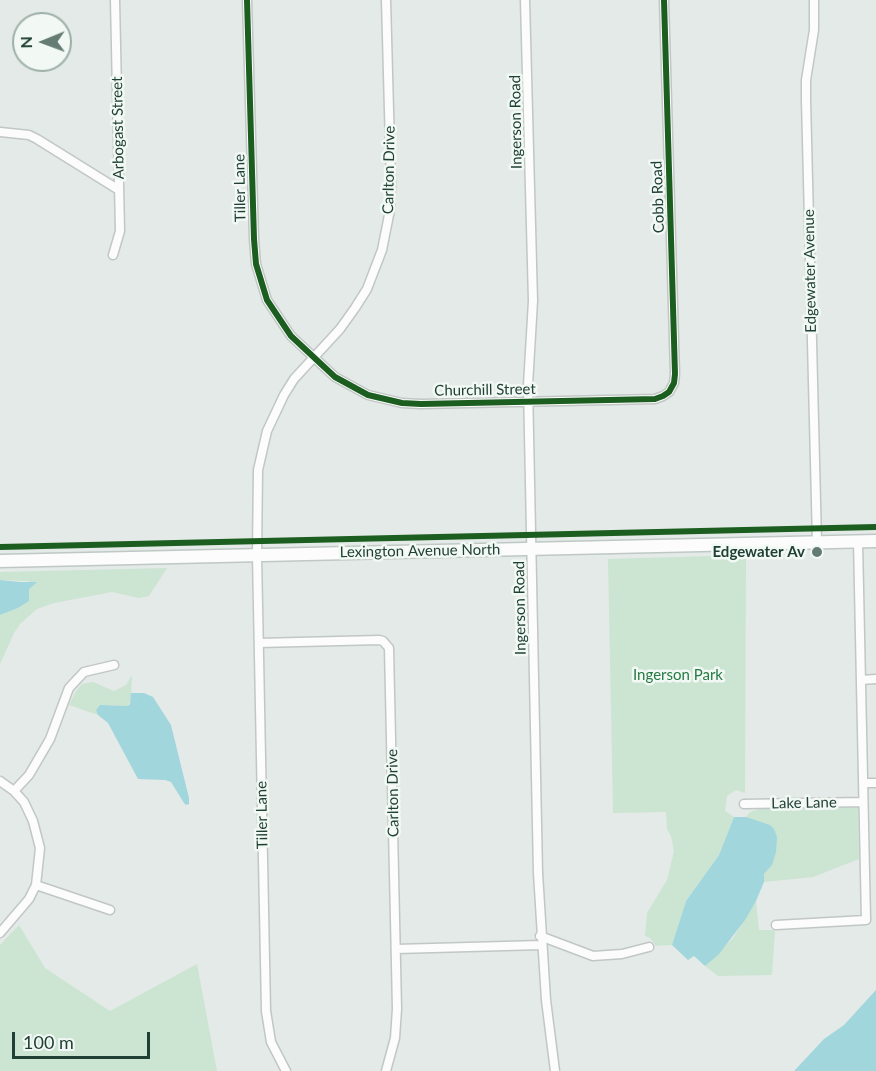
<!DOCTYPE html>
<html>
<head>
<meta charset="utf-8">
<style>
  body { margin:0 }
  #map { position:relative; width:876px; height:1071px; overflow:hidden; background:#e4eae7; font-family:Lato,sans-serif }
  canvas { display:block }
  .north { position:absolute; left:12px; top:12px; width:60px; height:60px; box-sizing:border-box; background:#f2f9f5; border:2px solid #9eafa9; border-radius:50%; rotate:269deg; font-size:16px; font-weight:700; line-height:24px; text-align:center; color:#204036 }
  .north::after { content:''; display:block; margin:auto; width:21px; height:27px; background:#657c74; clip-path:polygon(50% 0,100% 100%,50% 72%,0 100%) }
  .scale { position:absolute; left:12px; top:1032px; width:138px; height:27px; box-sizing:border-box; border:3px solid #204036; border-top:0; padding-left:8px; font-size:18px; line-height:21px; white-space:nowrap; color:#204036; -webkit-text-stroke:4px #f2f9f5; paint-order:stroke }
</style>
</head>
<body>
<div id="map">
<canvas width="876" height="1071"></canvas>
<div class="north">N</div>
<div class="scale">100 m</div>
</div>
<script>
const ctx = document.querySelector('canvas').getContext('2d');
ctx.lineJoin = 'round';
function paint(path, color) {
  ctx.fillStyle = color;
  ctx.fill(path, 'evenodd');
}
function toPath(rows) {
  const path = new Path2D();
  for (const r of rows) {
    path.moveTo(r[0], r[1]);
    for (let i = 2; i < r.length; i += 2) path.lineTo(r[i], r[i + 1]);
  }
  return path;
}
function trace(path, color, width, dash) {
  ctx.strokeStyle = color;
  ctx.lineWidth = width;
  ctx.lineCap = dash ? 'butt' : 'round';
  ctx.setLineDash(dash || []);
  ctx.stroke(path);
}
function label(font, color, halo, rows, align = 'center') {
  ctx.font = font + ' Lato,sans-serif';
  ctx.lineWidth = 5;
  ctx.setLineDash([]);
  ctx.textBaseline = 'middle';
  ctx.strokeStyle = halo;
  ctx.fillStyle = color;
  for (const [text, x, y, turn = 0] of rows) {
    ctx.save();
    ctx.translate(x, y);
    ctx.rotate((+turn || 0) * Math.PI / 180);
    ctx.textAlign = isNaN(turn) ? turn : align;
    if (halo) ctx.strokeText(text, 0, 0);
    ctx.fillText(text, 0, 0);
    ctx.restore();
  }
}
paint(toPath([
  [746,555,745,793,736,790,727,796,725,811,734,817,719,855,686,901,672,945,656,946,650,938,645,936,647,913,667,880,674,851,671,836,667,829,666,812,613,813,608,559],
  [167,568,149,596,139,598,112,592,54,603,37,609,20,624,14,633,0,664,0,615,18,608,28,601,29,581,0,580,0,572],
  [132,675,131,699,128,706,100,705,96,710,98,715,69,705,76,691,82,684,93,682,114,691,126,685],
  [858,807,859,859,813,877,764,882,764,874,772,865,754,821,746,817,750,812,758,809],
  [756,901,759,930,775,930,772,975,718,976,705,966,733,938],
  [19,925,45,968,110,1011,197,964,217,1071,0,1071,0,945]
]), '#cce4d2');
paint(toPath([
  [0,580,20,582,37,582,29,589,29,601,18,608,0,615],
  [131,693,144,693,153,697,171,725,189,798,189,804,186,805,184,803,171,782,165,780,138,779,108,723,98,715,96,710,100,705,128,706,130,704],
  [734,817,746,817,770,825,774,829,777,837,776,852,772,865,764,874,764,882,756,901,745,920,719,954,705,966,694,956,688,960,672,945,686,901,719,855],
  [876,990,876,1071,794,1071,824,1039,844,1025]
]), '#a1d6dc');
const minor = toPath([
  [247,0,254,239,256,264,267,300,291,336,335,377,368,395,402,403,421,404,655,399,663,396,669,392,674,383,675,374,664,0],
  [525,0,533,301,528,385,538,873,546,1000,555,1071],
  [814,0,814,30,806,80,806,100,817,542],
  [0,132,29,135,37,139,119,190],
  [113,255,120,231,115,0],
  [259,643,379,640,383,641,389,648,397,1009,395,1038,386,1071],
  [861,680,876,679],
  [0,781,14,791,24,802,33,821,40,848,36,885,29,899,0,933],
  [863,783,876,783],
  [14,791,29,775,50,739,69,688,84,672,114,665],
  [744,804,863,802],
  [36,885,110,910],
  [776,925,866,920,858,541],
  [540,936,593,956,622,954,649,947],
  [396,949,541,945],
  [286,1071,271,1042,266,1011,257,555,258,470,267,431,284,395,294,379,340,329,355,308,367,289,382,250,390,210,391,184,386,0]
]);
const secondary = toPath([
  [0,561,876,541]
]);
trace(minor, '#c1c7c4', 11);
trace(secondary, '#bfc8c4', 15);
trace(minor, '#fbfcfb', 8);
trace(secondary, '#fbfcfb', 12);
trace(toPath([
  [247,0,254,239,256,264,267,300,291,336,335,377,368,395,402,403,421,404,655,399,663,396,669,392,674,383,675,374,664,0],
  [0,547,876,527]
]), '#1b5e20', 6);
for (const [x, y, r, color] of [
  [817,552,6,"#657c74"]
]) {
  const dot = new Path2D();
  dot.arc(x, y, r, 0, 2 * Math.PI);
  ctx.fillStyle = color;
  ctx.fill(dot);
  trace(dot, '#f2f9f5', 2);
}
label('15px', '#204036', '#f2f9f5', [
  ["Ingerson Road",516,122,-91],
  ["Arbogast Street",118,128,-91],
  ["Carlton Drive",389,170,-89],
  ["Tiller Lane",240,188,-91],
  ["Cobb Road",658,197,-92],
  ["Edgewater Avenue",810,271,-91],
  ["Churchill Street",485,390,-1],
  ["Lexington Avenue North",420,551,-1],
  ["Ingerson Road",520,608,-91],
  ["Carlton Drive",393,793,-91],
  ["Lake Lane",804,803,-1],
  ["Tiller Lane",262,815,-91]
]);
label('bold 15px', '#204036', '#f2f9f5', [
  ["Edgewater Av",805,552]
], 'right');
label('15px', '#267a43', '#f2f9f5', [
  ["Ingerson Park",678,675]
]);
</script>
</body>
</html>
